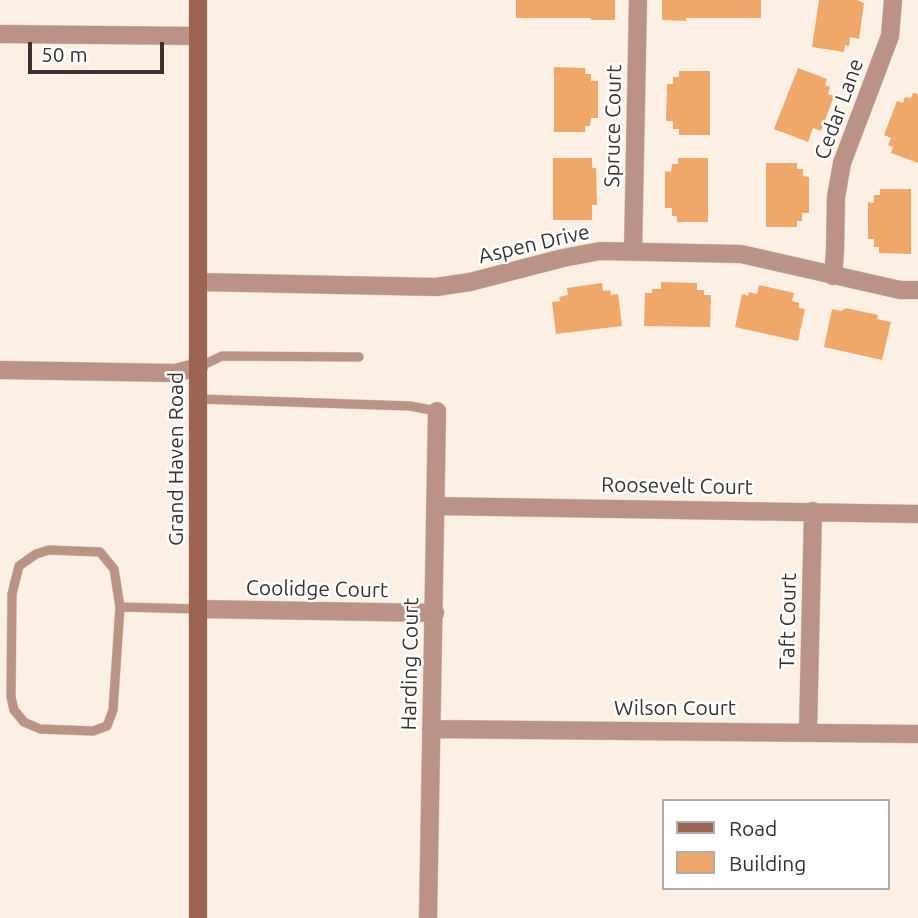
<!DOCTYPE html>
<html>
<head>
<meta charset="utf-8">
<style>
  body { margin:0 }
  #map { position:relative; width:918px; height:918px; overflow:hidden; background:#fcf0e5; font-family:Ubuntu,sans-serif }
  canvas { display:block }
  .legend { position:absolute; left:662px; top:799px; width:228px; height:91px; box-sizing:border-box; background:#fff; border:2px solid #afadac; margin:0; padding:9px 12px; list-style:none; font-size:21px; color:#38332f }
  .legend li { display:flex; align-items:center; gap:14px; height:35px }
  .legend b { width:35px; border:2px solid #afadac }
  .scale { position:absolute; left:28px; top:42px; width:136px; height:32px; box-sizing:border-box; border:4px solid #38332f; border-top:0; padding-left:9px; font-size:21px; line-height:24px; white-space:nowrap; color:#38332f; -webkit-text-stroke:5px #fff; paint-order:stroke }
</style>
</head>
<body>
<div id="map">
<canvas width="918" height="918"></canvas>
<ul class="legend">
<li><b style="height:9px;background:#9d6453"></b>Road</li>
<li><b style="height:19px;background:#f0a76a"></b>Building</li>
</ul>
<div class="scale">50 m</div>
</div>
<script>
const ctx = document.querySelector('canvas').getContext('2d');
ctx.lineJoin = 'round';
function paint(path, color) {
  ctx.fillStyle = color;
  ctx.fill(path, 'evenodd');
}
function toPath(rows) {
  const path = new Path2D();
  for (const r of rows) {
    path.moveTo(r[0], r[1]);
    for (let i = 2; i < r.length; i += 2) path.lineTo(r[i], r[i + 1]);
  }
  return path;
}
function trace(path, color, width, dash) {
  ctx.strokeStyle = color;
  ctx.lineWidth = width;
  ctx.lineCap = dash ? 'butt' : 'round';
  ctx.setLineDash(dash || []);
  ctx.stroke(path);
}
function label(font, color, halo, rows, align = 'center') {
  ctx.font = font + ' Ubuntu,sans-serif';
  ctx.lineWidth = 5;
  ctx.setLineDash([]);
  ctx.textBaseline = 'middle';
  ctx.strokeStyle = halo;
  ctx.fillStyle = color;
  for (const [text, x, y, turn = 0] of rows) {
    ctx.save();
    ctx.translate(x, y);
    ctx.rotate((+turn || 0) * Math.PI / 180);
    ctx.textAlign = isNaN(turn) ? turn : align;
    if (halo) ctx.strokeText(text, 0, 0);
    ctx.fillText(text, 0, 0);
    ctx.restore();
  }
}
paint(toPath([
  [516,0,615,0,615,20,591,20,591,18,516,18],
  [662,0,761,0,761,18,686,18,686,21,662,20],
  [819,0,857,0,864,3,859,39,850,37,849,46,845,45,844,52,812,47],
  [554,67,585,68,585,74,591,74,591,81,598,81,598,118,591,118,590,126,585,126,585,132,554,132],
  [798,68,827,79,825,85,830,87,828,94,834,96,821,131,813,128,808,142,774,129],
  [679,71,710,71,710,135,679,135,679,129,673,129,673,121,666,121,667,84,673,84,673,77,679,77],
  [913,93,918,94,918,163,891,153,893,147,888,145,891,138,884,135,897,101,903,103,905,97,911,98],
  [553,158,592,158,592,168,596,168,597,205,592,205,592,220,553,220],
  [678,158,708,158,708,222,677,222,677,216,672,216,672,208,665,208,665,171,671,172,672,164,678,164],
  [766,163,797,163,797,169,803,169,803,176,809,177,809,213,802,213,802,221,797,221,797,227,766,227],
  [880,189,911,189,911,254,879,253,879,247,874,247,874,239,868,239,868,202,874,203,874,195,880,195],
  [661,282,697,283,697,290,704,290,704,295,711,295,710,327,644,326,645,293,652,293,652,289,661,289],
  [602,283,603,291,610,290,611,295,618,294,622,326,556,334,552,302,560,301,559,297,568,295,567,288],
  [759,285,794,293,792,301,799,303,799,308,805,309,798,341,735,327,742,294,748,296,749,292,757,294],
  [846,308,878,315,877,319,891,322,882,360,824,347,832,309,841,311]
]), '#f0a76a');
const lane = toPath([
  [199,367,222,356,359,357],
  [199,399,410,406,437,411],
  [120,607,113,710,107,726,93,731,40,729,24,722,14,710,11,697,12,594,19,566,36,554,49,550,100,552,114,569,120,607,198,609]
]);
const street = toPath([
  [0,34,197,36],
  [633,252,638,0],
  [833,276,835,252,836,197,842,163,890,36,893,0],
  [199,282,436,287,470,282,563,258,600,251,741,254,900,290,918,290],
  [0,370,175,373,199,367],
  [435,506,918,514],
  [198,609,435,613],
  [431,729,918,734],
  [808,731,813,511],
  [428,918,437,411]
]);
const secondary = toPath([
  [198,0,198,918]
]);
trace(lane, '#d9cec4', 10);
trace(street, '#d9cec4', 19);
trace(secondary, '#d9cec4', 19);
trace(lane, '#bb9386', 9);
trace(street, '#bb9386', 18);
trace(secondary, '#9d6453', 18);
label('21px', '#38332f', '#fff', [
  ["Cedar Lane",839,109,-70],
  ["Spruce Court",613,126,-89],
  ["Aspen Drive",534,244,-13],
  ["Grand Haven Road",176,459,-90],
  ["Roosevelt Court",677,486,1],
  ["Coolidge Court",317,589,1],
  ["Taft Court",788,621,-89],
  ["Harding Court",410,664,-89],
  ["Wilson Court",675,708]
]);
</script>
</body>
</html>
